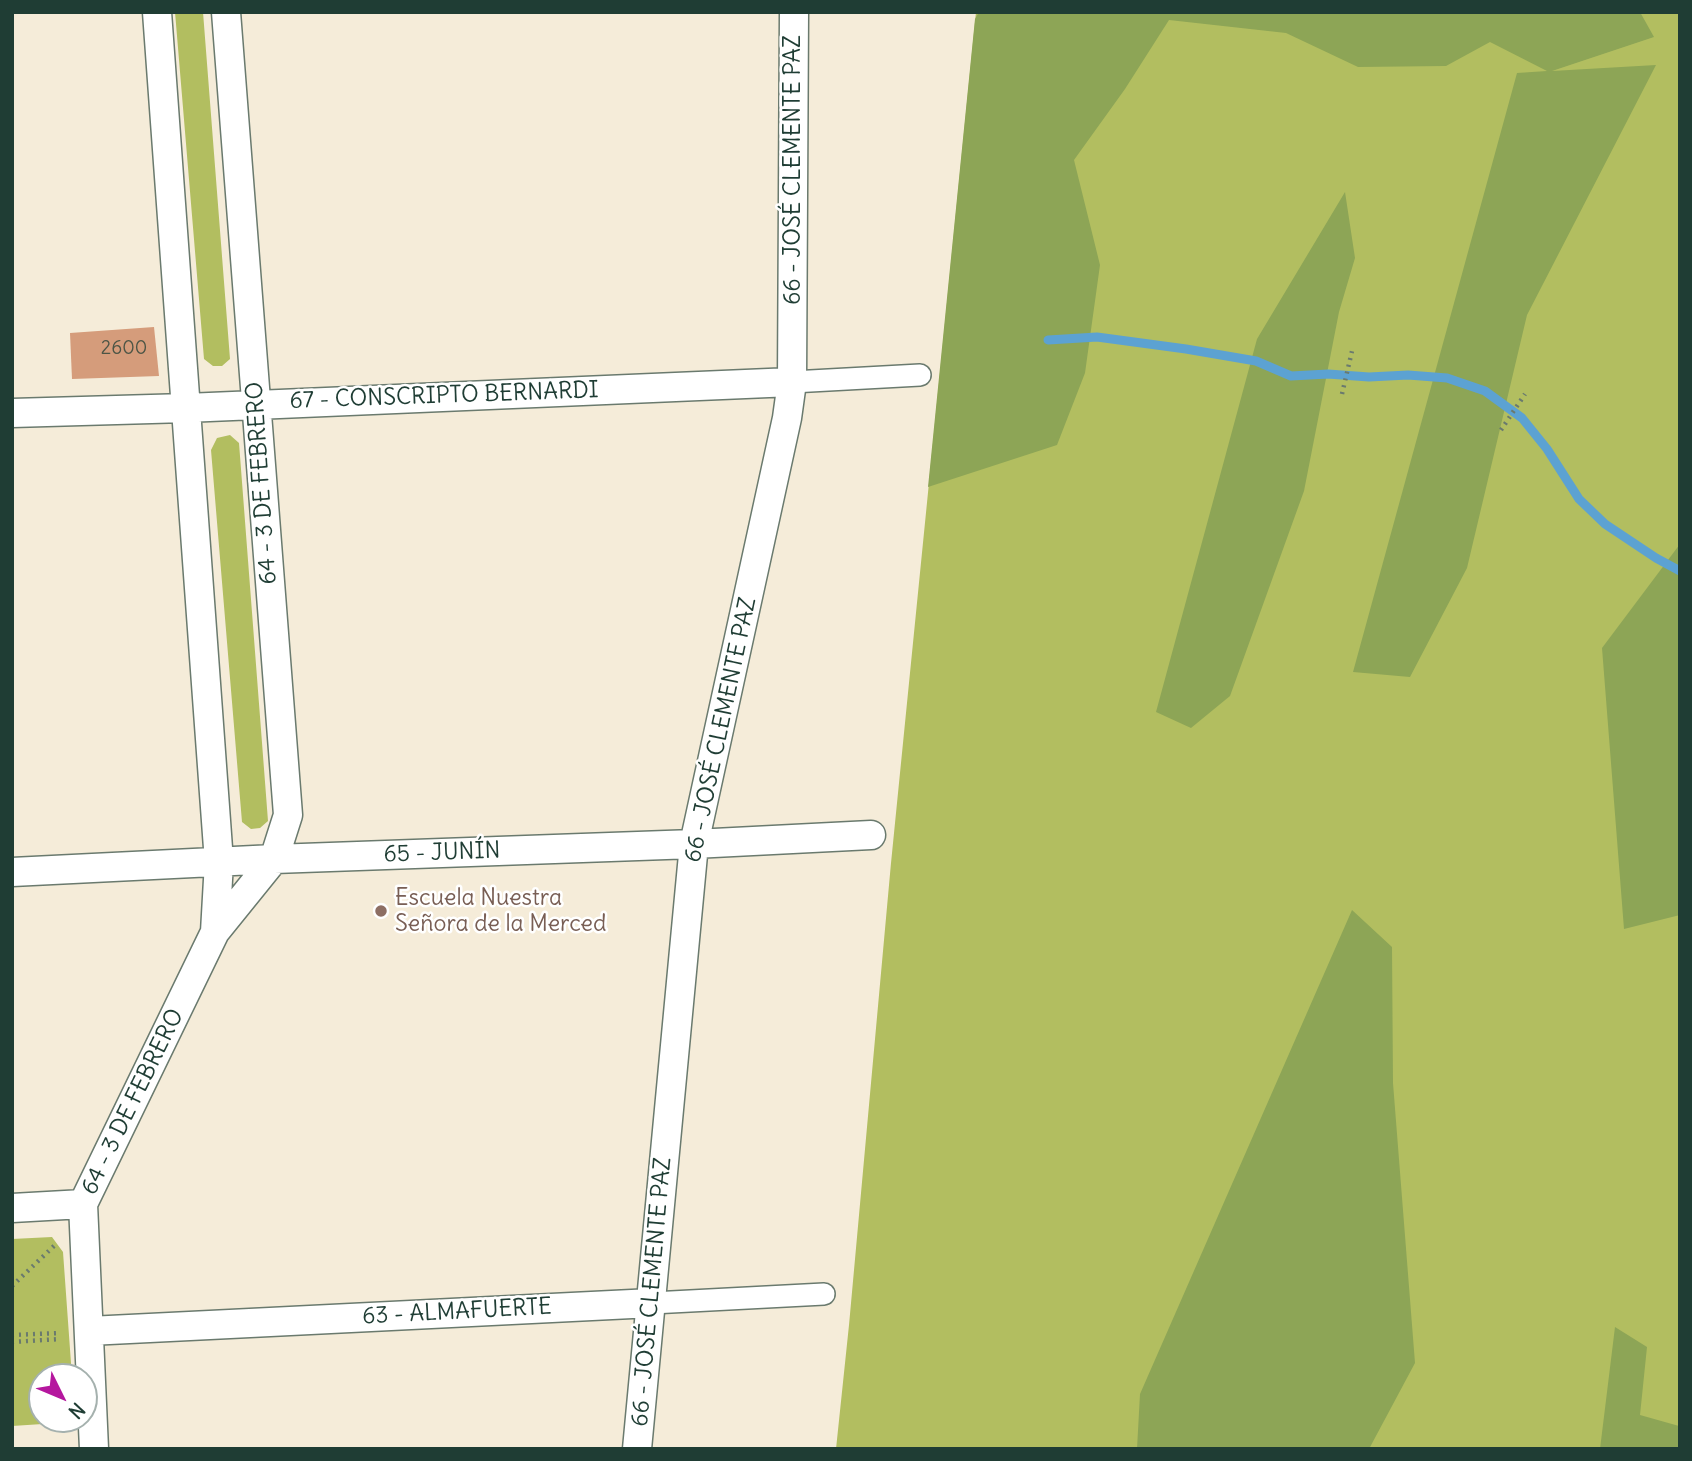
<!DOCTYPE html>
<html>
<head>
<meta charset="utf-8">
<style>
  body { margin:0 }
  #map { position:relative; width:1692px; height:1461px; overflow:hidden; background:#f5ecd9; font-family:Delius,sans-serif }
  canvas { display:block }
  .frame { position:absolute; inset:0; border:14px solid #1f3d34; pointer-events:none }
  .north { position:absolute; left:28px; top:1363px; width:70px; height:70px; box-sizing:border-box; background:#fff; border:2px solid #a5b1ae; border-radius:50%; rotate:133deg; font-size:19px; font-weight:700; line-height:28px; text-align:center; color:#1f3d34 }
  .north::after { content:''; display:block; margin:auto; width:24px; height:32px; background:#b5179e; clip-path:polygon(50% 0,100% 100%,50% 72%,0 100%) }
</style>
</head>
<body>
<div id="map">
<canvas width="1692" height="1461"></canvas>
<div class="frame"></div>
<div class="north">N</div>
</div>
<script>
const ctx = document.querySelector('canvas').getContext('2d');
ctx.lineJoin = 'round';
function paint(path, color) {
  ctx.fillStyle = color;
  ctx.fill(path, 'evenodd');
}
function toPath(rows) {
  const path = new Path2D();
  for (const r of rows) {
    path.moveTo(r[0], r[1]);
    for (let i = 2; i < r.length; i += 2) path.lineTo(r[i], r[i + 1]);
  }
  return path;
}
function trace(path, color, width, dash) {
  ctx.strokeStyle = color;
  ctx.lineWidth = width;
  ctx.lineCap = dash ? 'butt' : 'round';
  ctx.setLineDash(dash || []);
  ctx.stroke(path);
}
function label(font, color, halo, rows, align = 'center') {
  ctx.font = font + ' Delius,sans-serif';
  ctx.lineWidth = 5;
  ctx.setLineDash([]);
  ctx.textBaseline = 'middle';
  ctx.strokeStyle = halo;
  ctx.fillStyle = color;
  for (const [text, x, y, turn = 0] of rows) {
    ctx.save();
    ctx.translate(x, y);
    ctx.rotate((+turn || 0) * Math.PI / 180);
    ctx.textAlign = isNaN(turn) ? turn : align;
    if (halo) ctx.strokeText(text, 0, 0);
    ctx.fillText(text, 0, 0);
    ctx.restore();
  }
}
paint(toPath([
  [175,12,203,12,230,359,222,366,213,366,204,359],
  [976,12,1680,12,1680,1449,836,1449,849,1325,891,863],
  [230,435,239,443,268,821,260,828,251,829,242,822,211,450,217,438],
  [52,1237,63,1252,72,1377,42,1377,42,1419,62,1419,58,1423,12,1426,12,1239]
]), '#b2be60');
paint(toPath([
  [979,12,1537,12,1544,14,1555,12,1640,12,1654,37,1552,71,1656,65,1527,315,1467,568,1410,677,1353,672,1517,73,1547,71,1490,42,1446,66,1358,67,1286,33,1169,20,1125,89,1074,160,1100,265,1085,373,1057,445,928,487,975,19],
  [1345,192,1355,258,1339,312,1304,491,1230,696,1191,728,1156,712,1257,339],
  [1680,544,1680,915,1624,929,1602,648],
  [1352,910,1392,947,1393,1083,1415,1363,1369,1449,1137,1449,1140,1394],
  [1615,1327,1647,1347,1640,1415,1679,1426,1680,1449,1600,1449]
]), '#8da556');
trace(toPath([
  [1048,340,1097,337,1186,349,1256,361,1291,376,1328,374,1369,377,1408,375,1447,378,1485,391,1522,418,1547,449,1579,499,1605,524,1656,558,1680,571]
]), '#5ca2d2', 9);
paint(toPath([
  [154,327,159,376,72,379,70,333]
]), '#d59c7b');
const pedestrian = toPath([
  [792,382,920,375],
  [652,1303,824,1294]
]);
const minor = toPath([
  [157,12,219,862,215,932],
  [12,413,186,408,792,382],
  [12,872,274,859,694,844,871,835],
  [12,1208,83,1204],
  [89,1331,652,1303],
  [94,1449,83,1204,215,932,274,859,288,815,226,12],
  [637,1449,694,844,787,418,792,382,794,12]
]);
trace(pedestrian, '#6a7a6e', 24);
trace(minor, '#6a7a6e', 31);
trace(toPath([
  [1342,394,1352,351],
  [1501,430,1525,394],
  [12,1286,55,1245],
  [12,1335,60,1333],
  [12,1342,60,1339]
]), '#6a7a6e', 4.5, [2, 5]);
trace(pedestrian, '#fff', 21);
trace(minor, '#fff', 28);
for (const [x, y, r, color] of [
  [381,911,7,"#8d6e63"]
]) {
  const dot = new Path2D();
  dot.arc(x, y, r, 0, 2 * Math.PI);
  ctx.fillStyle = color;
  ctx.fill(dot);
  trace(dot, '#fff', 2.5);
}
label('19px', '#4c5546', null, [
  ["2600",124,349]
]);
label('23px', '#1f3d34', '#fff', [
  ["66 - JOSÉ CLEMENTE PAZ",793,170,-90],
  ["67 - CONSCRIPTO BERNARDI",444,396,-2],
  ["64 - 3 DE FEBRERO",262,483,-94],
  ["66 - JOSÉ CLEMENTE PAZ",721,730,-78],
  ["65 - JUNÍN",442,853,-2],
  ["64 - 3 DE FEBRERO",133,1102,-64],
  ["66 - JOSÉ CLEMENTE PAZ",652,1292,-85],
  ["63 - ALMAFUERTE",457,1312,-3]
]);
label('23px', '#785e54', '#fff', [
  ["Escuela Nuestra",395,898],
  ["Señora de la Merced",395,924]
], 'left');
</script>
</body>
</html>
